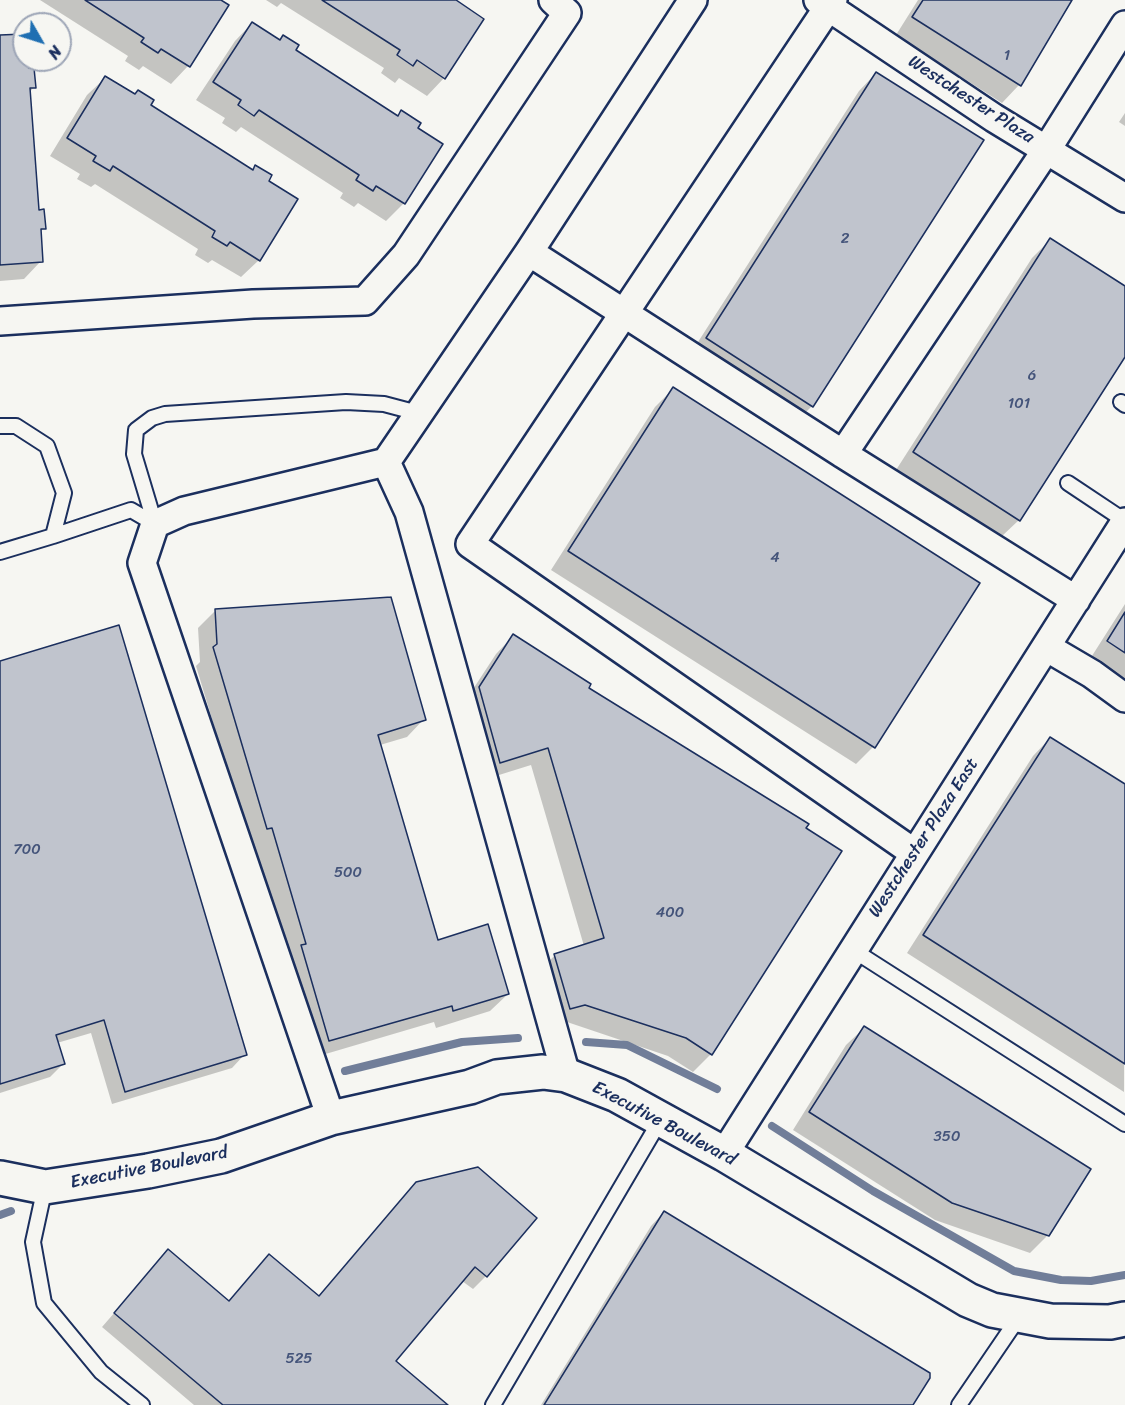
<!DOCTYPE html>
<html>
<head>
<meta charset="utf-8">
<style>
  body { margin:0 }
  #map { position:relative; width:1125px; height:1405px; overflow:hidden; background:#f6f6f2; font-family:Sriracha,sans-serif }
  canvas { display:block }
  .north { position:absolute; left:12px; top:12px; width:60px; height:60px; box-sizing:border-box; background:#f6f6f2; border:2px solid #9ea6b7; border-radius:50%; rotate:129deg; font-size:16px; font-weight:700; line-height:24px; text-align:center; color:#1b2f5e }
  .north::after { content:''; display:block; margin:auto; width:21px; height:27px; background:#1f6fb2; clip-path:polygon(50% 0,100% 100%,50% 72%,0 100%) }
</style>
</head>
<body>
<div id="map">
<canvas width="1125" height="1405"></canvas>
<div class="north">N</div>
</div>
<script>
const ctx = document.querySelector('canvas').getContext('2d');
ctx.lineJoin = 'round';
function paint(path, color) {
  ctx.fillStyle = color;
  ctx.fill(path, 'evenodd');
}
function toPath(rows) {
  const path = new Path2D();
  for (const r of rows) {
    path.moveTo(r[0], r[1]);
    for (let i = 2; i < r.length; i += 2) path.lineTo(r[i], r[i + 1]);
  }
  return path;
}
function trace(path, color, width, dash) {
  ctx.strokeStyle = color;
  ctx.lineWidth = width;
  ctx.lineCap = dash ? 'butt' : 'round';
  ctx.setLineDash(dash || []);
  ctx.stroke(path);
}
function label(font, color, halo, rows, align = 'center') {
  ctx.font = font + ' Sriracha,sans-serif';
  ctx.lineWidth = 4.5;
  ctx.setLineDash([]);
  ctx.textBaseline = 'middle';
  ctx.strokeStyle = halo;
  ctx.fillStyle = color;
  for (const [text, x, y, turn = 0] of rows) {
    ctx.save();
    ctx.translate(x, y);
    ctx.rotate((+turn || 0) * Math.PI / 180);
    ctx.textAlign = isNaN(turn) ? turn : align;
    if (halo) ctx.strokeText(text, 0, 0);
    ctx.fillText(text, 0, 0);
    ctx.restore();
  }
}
paint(toPath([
  [40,0,218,0,227,6,188,66,171,84,143,66,139,70,125,61,128,56],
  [266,0,453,0,444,78,427,96,399,78,395,83,381,73,384,68,281,3,277,7],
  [918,0,1073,0,1019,85,1002,103,896,35],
  [252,23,397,117,402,112,416,129,441,145,404,203,386,221,358,203,354,207,340,198,343,193,241,127,236,132,222,123,225,118,196,100,235,41],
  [24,35,24,60,27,60,34,87,29,93,38,212,44,228,39,233,41,261,24,279,0,281,0,37],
  [876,73,812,406,794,424,689,356,859,91],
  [105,78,252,171,256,167,267,182,259,260,241,277,212,260,208,263,195,255,198,249,95,184,91,187,77,179,80,174,50,156,87,95],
  [1125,113,1125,126,1119,122],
  [1050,240,1125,288,1125,354,1019,520,1001,537,896,470,1032,258],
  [673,389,873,747,856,764,551,570,655,407],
  [1125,604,1125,681,1090,659],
  [216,610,424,719,407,737,380,745,437,941,508,994,490,1011,436,1028,434,1022,312,1058,288,960,254,844,250,845,196,666,200,662,198,628],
  [513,636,587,688,840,851,711,1054,693,1072,668,1056,567,1022,552,1026,538,973,555,955,584,946,531,765,483,780,462,706,496,654],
  [0,663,245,1054,232,1068,112,1104,91,1033,57,1043,63,1064,50,1077,0,1093],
  [1050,738,1125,786,1124,1092,907,953,1033,756],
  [864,1028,1048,1235,1030,1253,935,1220,793,1130,846,1045],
  [403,1198,486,1276,473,1289,462,1281,394,1361,446,1405,194,1405,102,1327,168,1251,228,1302,269,1256,318,1297],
  [664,1212,912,1405,541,1405,651,1226]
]), '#0003');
trace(toPath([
  [586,1042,627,1045,717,1089],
  [345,1071,462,1042,518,1038],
  [772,1126,873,1191,1014,1271,1061,1280,1091,1281,1125,1275],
  [0,1215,11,1211]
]), '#717e99', 8);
const building = toPath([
  [85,0,221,0,229,5,190,67,161,49,158,53,141,42,144,38,85,0],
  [322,0,456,0,484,19,445,79,417,60,413,66,397,55,400,50,322,0],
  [923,0,1072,0,1021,86,912,17,923,0],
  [252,22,280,40,283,35,299,45,296,50,398,116,401,110,421,123,418,128,443,144,405,204,376,186,373,191,356,180,359,175,259,110,254,116,238,105,241,100,213,82,252,22],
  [24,34,24,60,28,60,29,68,34,68,36,88,30,88,39,210,44,209,46,229,41,229,43,262,0,265,0,35,24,34],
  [876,72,984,140,813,407,706,338,876,72],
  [105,76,135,94,138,90,154,100,151,105,253,170,255,165,272,175,269,181,298,199,260,261,230,242,227,246,212,237,215,231,113,166,110,171,93,161,96,156,67,138,105,76],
  [1050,238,1125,286,1125,357,1020,521,913,452,1050,238],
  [673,387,980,583,875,748,568,551,673,387],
  [391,597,426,720,378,735,438,940,488,924,509,994,453,1011,452,1006,329,1041,301,945,306,944,272,828,267,829,213,647,217,644,215,609,391,597],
  [1125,612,1125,653,1107,641,1125,612],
  [119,625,247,1055,125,1092,104,1020,56,1035,65,1064,0,1084,0,661,119,625],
  [513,634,591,684,589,688,809,824,806,828,842,851,712,1055,686,1038,585,1005,570,1009,554,954,604,938,548,748,500,763,479,687,513,634],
  [1050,737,1125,784,1125,1064,923,935,1050,737],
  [864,1026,1091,1169,1049,1236,952,1203,809,1112,864,1026],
  [478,1167,537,1218,487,1277,475,1267,396,1361,448,1405,223,1405,114,1313,168,1249,229,1301,269,1254,319,1296,416,1182,478,1167],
  [664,1211,930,1373,930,1378,913,1405,544,1405,664,1211]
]);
paint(building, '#c0c4cd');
trace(building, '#1b2f5e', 1.5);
const lane = toPath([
  [1121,402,1125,405],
  [0,426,16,426,47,446,64,493,53,536,0,552],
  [1068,483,1125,521],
  [155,524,134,454,136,430,152,418,165,414,346,402,384,404,418,413],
  [53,536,131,510,155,524],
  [853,950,1125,1124],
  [45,1187,33,1242,44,1303,101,1372,142,1405],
  [493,1405,661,1119],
  [959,1405,1019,1317]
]);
const street = toPath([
  [818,0,994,118,1125,198],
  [833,0,470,544,913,852],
  [529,252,843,454,1076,600],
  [0,321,253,304,365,301,406,255,567,13,553,0],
  [843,454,1047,149,1125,25],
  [386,462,409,512,566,1075],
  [1046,647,1092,674,1125,698],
  [331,1118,142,563,155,524,184,511,386,462,529,252,693,0],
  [724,1154,1125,522]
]);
const secondary = toPath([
  [0,1178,45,1187,148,1171,221,1156,331,1118,470,1087,497,1077,543,1072,566,1075,617,1095,724,1154,968,1300,992,1310,1050,1321,1110,1322,1125,1319]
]);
trace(lane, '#1b2f5e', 18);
trace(street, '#1b2f5e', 32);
trace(secondary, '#1b2f5e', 38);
trace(lane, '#f6f6f2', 14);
trace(street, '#f6f6f2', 27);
trace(secondary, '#f6f6f2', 33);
label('15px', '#44547a', null, [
  ["1",1007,56],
  ["2",845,239],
  ["6",1032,376],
  ["101",1019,404],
  ["4",775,558],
  ["700",27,850],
  ["500",348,873],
  ["400",670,913],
  ["350",947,1137],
  ["525",299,1359]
]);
label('18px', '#1b2f5e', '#f6f6f2', [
  ["Westchester Plaza",971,100,33],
  ["Westchester Plaza East",924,838,-57],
  ["Executive Boulevard",664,1124,28],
  ["Executive Boulevard",149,1168,-11]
]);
</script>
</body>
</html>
